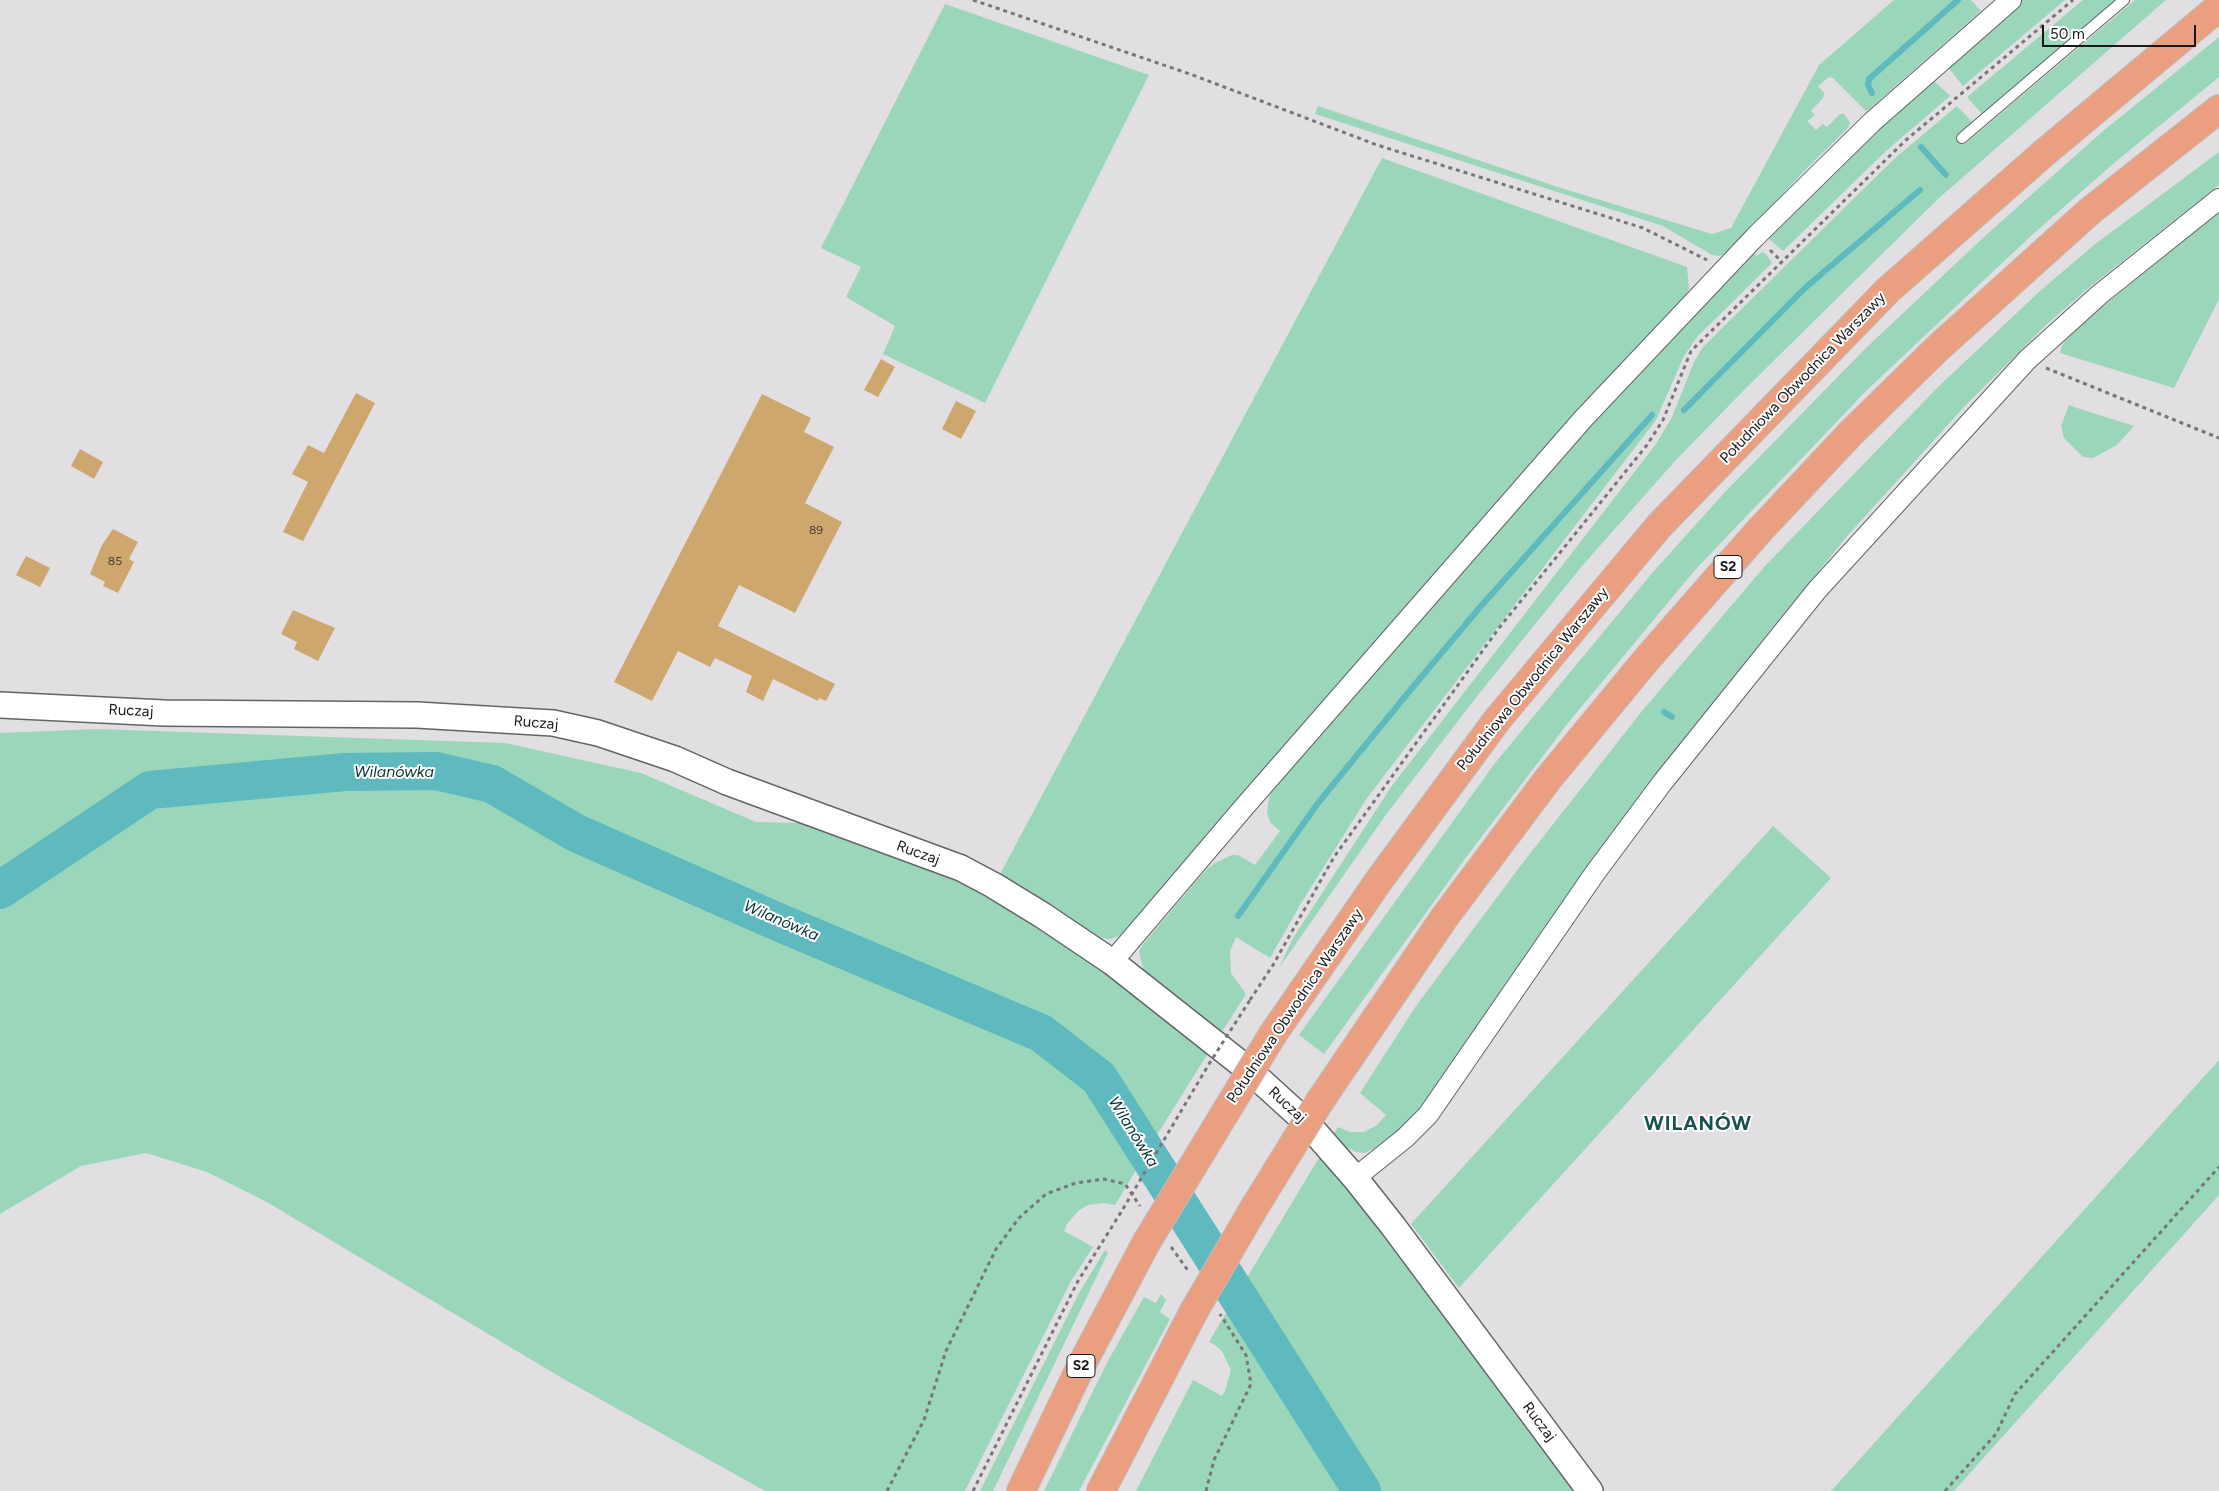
<!DOCTYPE html>
<html>
<head>
<meta charset="utf-8">
<style>
  body { margin:0 }
  #map { position:relative; width:2219px; height:1491px; overflow:hidden; background:#e2dfe3; font-family:Figtree,sans-serif }
  canvas { display:block }
  .scale { position:absolute; left:2042px; top:25px; width:154px; height:22px; box-sizing:border-box; border:2px solid #191819; border-top:0; padding-left:6px; font-size:15px; line-height:18px; white-space:nowrap; color:#191819; -webkit-text-stroke:4px #fff; paint-order:stroke }
</style>
</head>
<body>
<div id="map">
<canvas width="2219" height="1491"></canvas>
<div class="scale">50 m</div>
</div>
<script>
const ctx = document.querySelector('canvas').getContext('2d');
ctx.lineJoin = 'round';
function paint(path, color) {
  ctx.fillStyle = color;
  ctx.fill(path, 'evenodd');
}
function toPath(rows) {
  const path = new Path2D();
  for (const r of rows) {
    path.moveTo(r[0], r[1]);
    for (let i = 2; i < r.length; i += 2) path.lineTo(r[i], r[i + 1]);
  }
  return path;
}
function trace(path, color, width, dash) {
  ctx.strokeStyle = color;
  ctx.lineWidth = width;
  ctx.lineCap = dash ? 'butt' : 'round';
  ctx.setLineDash(dash || []);
  ctx.stroke(path);
}
function label(font, color, halo, rows, align = 'center') {
  ctx.font = font + ' Figtree,sans-serif';
  ctx.lineWidth = 4;
  ctx.setLineDash([]);
  ctx.textBaseline = 'middle';
  ctx.strokeStyle = halo;
  ctx.fillStyle = color;
  for (const [text, x, y, turn = 0] of rows) {
    ctx.save();
    ctx.translate(x, y);
    ctx.rotate((+turn || 0) * Math.PI / 180);
    ctx.textAlign = isNaN(turn) ? turn : align;
    if (halo) ctx.strokeText(text, 0, 0);
    ctx.fillText(text, 0, 0);
    ctx.restore();
  }
}
paint(toPath([
  [1894,0,1971,0,1981,11,1868,110,1866,111,1833,78,1829,77,1818,86,1824,93,1823,98,1811,111,1815,115,1807,121,1816,130,1823,124,1827,127,1840,114,1844,114,1850,122,1848,128,1803,172,1734,247,1720,256,1712,255,1663,226,1315,114,1318,106,1561,188,1712,234,1731,228,1819,65],
  [2019,0,2065,0,1963,86,1947,66],
  [2083,0,2116,0,1982,114,1967,97],
  [2135,0,2166,0,1939,198,1745,389,1676,460,1582,566,1478,695,1385,816,1279,968,1293,938,1391,787,1656,444,1672,417,1694,362,1703,347,1894,159,1957,106,1973,123,1959,135,1966,143],
  [945,4,1149,75,985,403,883,354,895,326,846,297,861,267,821,248],
  [2219,37,2219,77,2114,163,2033,234,1868,389,1695,570,1568,723,1467,856,1324,1054,1299,1035,1495,763,1653,572,1726,491,1866,348,1986,235,2102,132],
  [1928,79,1934,81,1950,96,1886,151,1783,251,1768,238],
  [2219,152,2219,185,2086,290,2046,325,1964,407,1849,534,1771,629,1619,823,1505,984,1449,1070,1423,1104,1399,1130,1380,1145,1365,1153,1356,1152,1342,1145,1333,1135,1338,1127,1350,1132,1364,1132,1377,1125,1386,1115,1360,1093,1416,1006,1521,865,1642,711,1765,566,1939,386,2040,291,2094,245],
  [1382,158,1687,267,1689,289,1684,298,1128,929,1119,936,1110,939,1102,938,999,876],
  [2219,212,2219,299,2174,388,2060,353,2062,345,2074,330],
  [1753,252,1757,256,1762,252,1766,254,1772,263,1697,337,1684,356,1656,420,1367,798,1300,905,1270,958,1236,937,1230,951,1231,973,1246,994,1220,1035,1144,973,1139,951,1144,943,1206,870,1215,863,1232,855,1238,855,1255,865,1280,831,1270,822,1267,813,1269,797,1273,790,1522,500],
  [2069,405,2077,408,2134,426,2117,445,2093,458,2083,457,2064,438,2061,426],
  [96,729,505,743,641,773,756,822,799,823,964,884,1105,967,1210,1050,1150,1146,1123,1098,1079,1049,1044,1026,917,971,909,987,1033,1041,1049,1049,1065,1062,1091,1090,1141,1162,1115,1205,1104,1203,1088,1205,1079,1210,1067,1224,1064,1231,1093,1247,1071,1281,965,1491,765,1491,562,1378,265,1201,207,1172,146,1153,81,1166,0,1214,0,733],
  [1773,826,1831,878,1459,1288,1411,1224],
  [2219,1060,2219,1195,1954,1491,1831,1491],
  [1323,1151,1577,1491,1136,1491,1193,1380,1222,1396,1225,1391,1231,1370,1222,1351,1215,1345,1209,1342,1233,1301,1283,1377,1291,1366,1282,1346,1245,1281],
  [1105,1250,1108,1253,993,1491,980,1491,1079,1293],
  [1161,1294,1166,1300,1160,1312,1170,1319,1079,1491,1044,1491,1108,1361,1144,1297,1156,1303]
]), '#9ad6b9');
trace(toPath([
  [1872,93,1868,85,1869,79,1958,0],
  [1921,147,1946,175],
  [1684,410,1805,288,1920,190],
  [1664,712,1672,717],
  [1238,916,1318,803,1412,688,1481,606,1652,415]
]), '#5ebabe', 6);
trace(toPath([
  [0,890,150,790,345,772,436,771,492,784,576,833,778,922,1041,1033,1099,1078,1362,1491]
]), '#5ebabe', 38);
paint(toPath([
  [881,359,895,367,878,397,864,390],
  [356,393,375,403,303,541,283,532,308,482,292,474,308,445,324,453],
  [762,394,811,418,804,432,834,447,805,503,842,522,795,613,739,585,718,626,835,684,826,701,819,698,818,701,773,679,763,701,746,692,752,676,715,658,710,667,678,651,652,701,614,682],
  [956,401,976,411,961,439,942,429],
  [80,449,103,462,94,479,71,466],
  [113,529,138,542,129,559,134,562,118,593,103,586,105,582,90,574,102,545],
  [26,556,50,568,40,587,16,575],
  [293,610,335,628,318,661,294,649,297,642,281,634]
]), '#cea76e');
const service = toPath([
  [1962,138,2124,0]
]);
const minor = toPath([
  [1112,962,1245,806,1583,419,1755,237,1872,122,2011,0],
  [1355,1178,1405,1138,1428,1115,1595,873,1662,783,1817,590,2027,360,2099,295,2219,199]
]);
const tertiary = toPath([
  [0,705,164,713,417,715,553,723,598,733,675,759,727,782,961,868,993,885,1042,915,1112,962,1250,1071,1306,1122,1355,1178,1393,1226,1590,1491]
]);
const motorway = toPath([
  [1273,1034,1380,879,1497,720,1659,526,1888,290,2044,153,2219,7],
  [1320,1101,1444,918,1548,779,1647,659,1759,531,1851,433,1939,347,2090,211,2219,109],
  [1021,1491,1083,1362,1146,1243],
  [1101,1491,1194,1311]
]);
trace(service, '#656366', 12);
trace(minor, '#656366', 22);
trace(tertiary, '#656366', 28);
trace(motorway, '#bfbebf', 30);
trace(toPath([
  [973,0,1190,74,1377,145,1643,228,1707,260],
  [1770,250,1782,262],
  [2046,368,2219,438],
  [1250,1000,1273,965,1334,857,1499,628,1647,445,1663,420,1691,351,1906,140,2073,0],
  [1171,1247,1189,1272],
  [887,1491,924,1420,946,1351,996,1249,1019,1218,1046,1194,1076,1183,1104,1179,1125,1184,1140,1206],
  [973,1491,1078,1281,1123,1209],
  [1206,1491,1214,1460,1251,1384,1246,1355,1220,1314],
  [1945,1491,1996,1434,2015,1394,2219,1167]
]), '#787678', 3, [4, 4]);
trace(service, '#fff', 10);
trace(minor, '#fff', 20);
trace(tertiary, '#fff', 25);
trace(motorway, '#eaa080', 28);
const motorwayBridge = toPath([
  [1146,1243,1273,1034],
  [1194,1311,1254,1208,1320,1101]
]);
trace(motorwayBridge, '#bfbebf', 30, []);
trace(toPath([
  [1123,1209,1209,1064,1250,1000]
]), '#787678', 3, [4, 4]);
trace(motorwayBridge, '#eaa080', 28);
label('12px', '#463c2e', null, [
  ["89",816,530],
  ["85",115,561]
]);
for (const [x, y, w] of [
  [1728,567,28],
  [1081,1366,28]
]) {
  const box = new Path2D();
  box.roundRect(x - w / 2, y - 11.5, w, 23, 4);
  ctx.fillStyle = '#fff';
  ctx.fill(box);
  trace(box, '#191819', 1);
}
label('bold 14px', '#191819', null, [
  ["S2",1728,567],
  ["S2",1081,1366]
]);
label('15px', '#191819', '#fff', [
  ["Południowa Obwodnica Warszawy",1803,378,-46],
  ["Południowa Obwodnica Warszawy",1533,679,-51],
  ["Ruczaj",131,711,3],
  ["Ruczaj",536,723,5],
  ["Ruczaj",918,853,20],
  ["Południowa Obwodnica Warszawy",1295,1006,-56],
  ["Ruczaj",1287,1105,43],
  ["Ruczaj",1539,1422,53]
]);
label('italic 16px', '#053435', '#fff', [
  ["Wilanówka",394,772],
  ["Wilanówka",781,921,23],
  ["Wilanówka",1133,1132,58]
]);
ctx.letterSpacing = '1px';
label('bold 20px', '#17524e', '#fff', [
  ["WILANÓW",1698,1124]
]);
ctx.letterSpacing = '0px';
</script>
</body>
</html>
